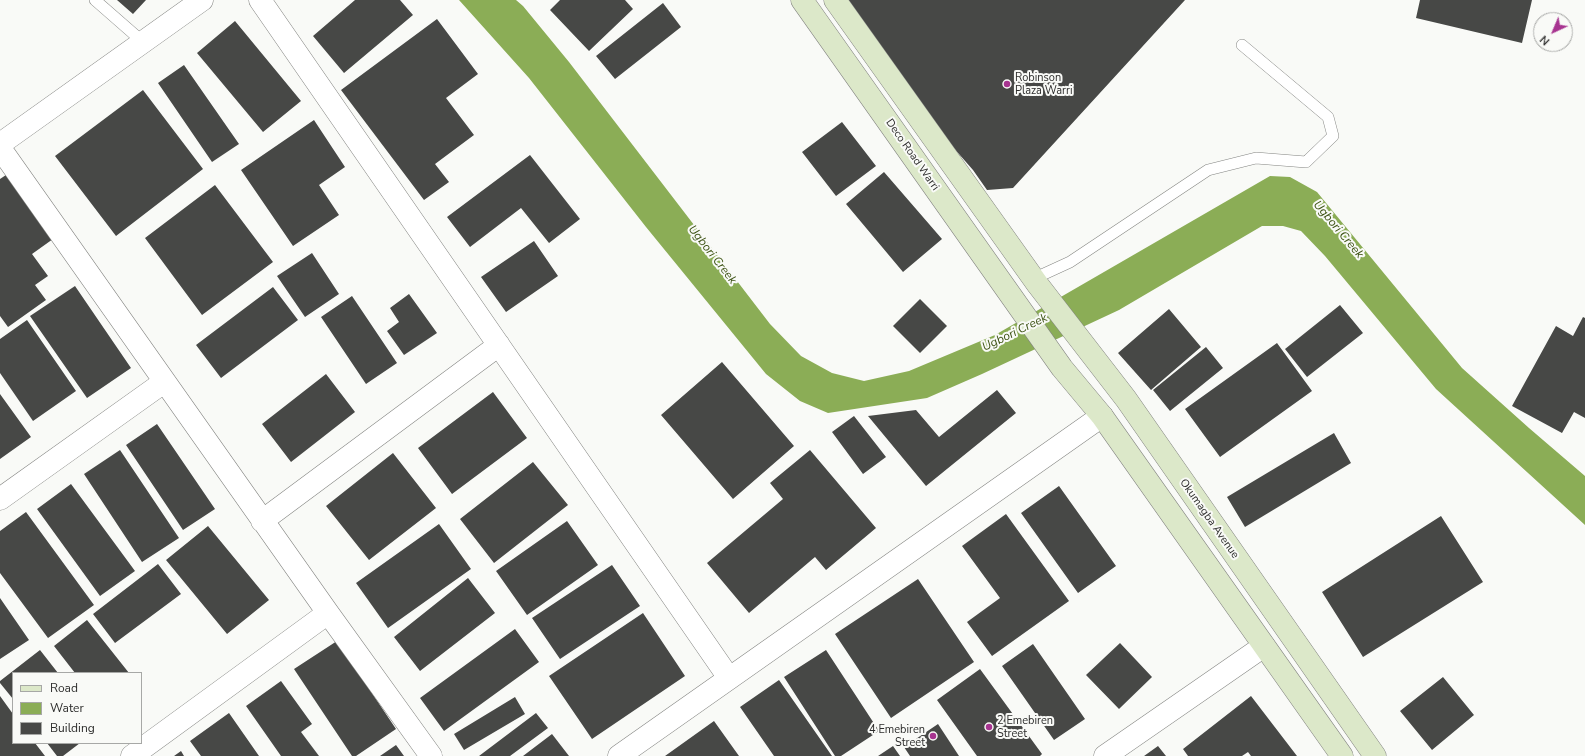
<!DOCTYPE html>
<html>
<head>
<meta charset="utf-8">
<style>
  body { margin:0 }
  #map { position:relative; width:1585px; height:756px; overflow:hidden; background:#f9faf7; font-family:"Nunito Sans",sans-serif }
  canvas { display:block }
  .legend { position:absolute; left:12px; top:672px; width:130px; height:72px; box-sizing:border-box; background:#f9faf7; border:1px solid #a7a8a6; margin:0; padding:5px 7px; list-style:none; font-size:12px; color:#2d2d2c }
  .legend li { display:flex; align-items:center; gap:8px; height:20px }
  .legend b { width:20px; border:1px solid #a7a8a6 }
  .north { position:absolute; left:1533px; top:12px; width:40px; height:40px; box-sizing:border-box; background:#f9faf7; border:1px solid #a7a8a6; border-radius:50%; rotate:224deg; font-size:11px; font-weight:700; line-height:16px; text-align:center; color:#2d2d2c }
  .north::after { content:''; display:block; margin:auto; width:14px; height:18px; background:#a73490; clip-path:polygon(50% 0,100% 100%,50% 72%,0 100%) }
</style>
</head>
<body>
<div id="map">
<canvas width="1585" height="756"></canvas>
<ul class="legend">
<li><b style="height:5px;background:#dce8c9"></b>Road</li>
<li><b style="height:11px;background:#8bad56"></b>Water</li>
<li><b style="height:11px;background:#474846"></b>Building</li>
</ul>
<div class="north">N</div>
</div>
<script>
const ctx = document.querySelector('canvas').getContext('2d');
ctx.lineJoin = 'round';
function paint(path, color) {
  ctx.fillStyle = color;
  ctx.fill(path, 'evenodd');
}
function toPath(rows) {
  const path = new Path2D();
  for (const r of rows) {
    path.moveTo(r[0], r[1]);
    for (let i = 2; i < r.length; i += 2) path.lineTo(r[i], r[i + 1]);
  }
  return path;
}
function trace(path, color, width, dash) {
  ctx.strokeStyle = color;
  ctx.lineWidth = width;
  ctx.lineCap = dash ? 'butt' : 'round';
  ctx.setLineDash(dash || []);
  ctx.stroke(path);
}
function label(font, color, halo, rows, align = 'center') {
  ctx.font = font + ' "Nunito Sans",sans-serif';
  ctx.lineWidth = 4;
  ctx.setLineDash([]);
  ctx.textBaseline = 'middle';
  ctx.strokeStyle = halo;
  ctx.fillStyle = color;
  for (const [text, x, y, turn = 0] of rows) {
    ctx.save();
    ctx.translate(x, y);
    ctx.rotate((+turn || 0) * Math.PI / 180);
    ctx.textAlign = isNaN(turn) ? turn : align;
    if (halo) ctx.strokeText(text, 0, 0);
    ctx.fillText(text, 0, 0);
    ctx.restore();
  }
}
paint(toPath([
  [459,0,516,0,523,6,569,62,770,324,801,356,832,373,864,381,909,371,995,335,1270,176,1290,177,1317,192,1462,368,1529,428,1585,476,1585,525,1436,389,1325,256,1301,231,1283,226,1262,226,1119,310,982,374,927,398,828,413,800,401,766,374,646,227,529,78]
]), '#8bad56');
paint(toPath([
  [117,0,146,0,133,14],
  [355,0,400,0,413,15,344,73,313,36],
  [560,0,625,0,633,9,589,51,550,10],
  [844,0,1185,0,1013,188,987,190,973,170,944,137],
  [1420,0,1532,0,1522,43,1416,18],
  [663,3,681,27,615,79,596,56],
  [437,19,478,74,446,98,474,135,435,164,449,182,424,200,341,90],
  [235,21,301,101,263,132,197,53],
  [184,65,239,144,212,162,158,83],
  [143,90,203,169,116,236,55,156],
  [314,120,345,167,319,185,339,215,293,246,241,170],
  [842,122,876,166,836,196,802,152],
  [530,155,580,219,549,243,521,208,470,247,447,217],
  [884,172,942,239,903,272,846,204],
  [6,175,53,239,32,254,48,276,35,285,46,300,8,327,0,316,0,179],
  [215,185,273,262,202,315,145,238],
  [534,241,558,276,506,312,481,277],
  [312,253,339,294,305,317,277,276],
  [75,286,131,368,87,398,30,316],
  [273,287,298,320,221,378,196,345],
  [409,294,437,333,404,355,387,331,399,322,390,308],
  [352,296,397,363,366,384,321,317],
  [920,299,947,326,920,353,893,326],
  [1340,305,1363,333,1307,377,1285,349],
  [1169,309,1201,347,1151,390,1118,353],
  [1583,317,1585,318,1585,418,1574,412,1562,433,1512,406,1556,326,1573,336],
  [27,320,76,391,33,421,0,373,0,339],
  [1277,343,1312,391,1220,457,1185,409],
  [1206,347,1223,368,1170,411,1153,390],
  [722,362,794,446,733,499,661,415],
  [326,374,355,412,291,462,262,424],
  [997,390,1016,413,926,486,868,416,916,410,939,437],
  [493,392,527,438,452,494,418,448],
  [0,394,31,437,0,459],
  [854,416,886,457,863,474,832,432],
  [157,424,215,509,183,530,126,445],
  [1334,433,1351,463,1245,527,1227,497],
  [120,450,179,538,142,562,84,474],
  [810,450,876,528,826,570,815,557,749,613,707,563,783,499,770,483],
  [393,453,436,508,369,560,326,506],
  [533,462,568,505,494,563,460,519],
  [71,484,135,571,100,596,37,509],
  [1059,486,1116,566,1078,593,1021,513],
  [26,512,94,605,48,638,0,573,0,531],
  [1006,514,1069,601,992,656,967,622,1000,598,962,546],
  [1441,516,1483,582,1363,657,1322,592],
  [567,521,598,565,527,615,496,571],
  [439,524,471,569,388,628,356,583],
  [208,526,269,600,227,634,166,560],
  [158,564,181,594,115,643,93,614],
  [612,565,640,606,560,659,532,618],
  [468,578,495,613,420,671,394,637],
  [918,579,974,662,891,718,835,634],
  [0,598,29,640,0,659],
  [643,613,685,676,592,739,549,676],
  [87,620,129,673,75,673,54,646],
  [515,629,539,662,444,731,420,698],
  [337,641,396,729,356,756,352,756,294,669],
  [1120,643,1152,677,1119,709,1086,675],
  [1033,644,1085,719,1054,740,1002,666],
  [40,650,58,673,13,673,13,699,0,683,0,681],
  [826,650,879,731,841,756,835,756,784,677],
  [980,669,1042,754,1040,756,977,756,937,700],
  [1443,677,1474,715,1432,750,1400,711],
  [779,680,832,756,774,756,740,707],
  [281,681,312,724,301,732,319,756,281,756,246,706],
  [0,696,13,714,13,743,35,743,45,756,0,756],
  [1251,696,1297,756,1251,756,1248,752,1242,756,1188,756,1183,749],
  [515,697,525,714,464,750,454,734],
  [229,713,259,756,201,756,190,741],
  [536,713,548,728,510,756,479,756],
  [714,721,739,756,665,756],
  [938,724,959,756,910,756,904,747],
  [552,734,569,756,523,756],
  [47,743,80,743,63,756,57,756],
  [396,745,404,756,380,756],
  [893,746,900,756,878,756],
  [1158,746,1166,756,1144,756],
  [181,751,184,756,174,756]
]), '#474846');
const service = toPath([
  [95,0,143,42],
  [1033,279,1070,262,1208,170,1256,158,1306,162,1333,136,1328,117,1242,45]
]);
const minor = toPath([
  [260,0,729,678],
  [0,144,202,0],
  [0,148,328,613,431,756],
  [0,499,164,382],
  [262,521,499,345],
  [132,756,328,613],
  [619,756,1102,416],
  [1105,756,1264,646]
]);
const secondary = toPath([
  [802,0,1062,368,1102,416,1342,756],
  [835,0,1038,285,1126,399,1375,756]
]);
trace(service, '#848582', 12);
trace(minor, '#848582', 23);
trace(secondary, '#848582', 23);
trace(service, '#fff', 11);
trace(minor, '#fff', 22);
trace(secondary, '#dce8c9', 22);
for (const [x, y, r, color] of [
  [1007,84,4,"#a73490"],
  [989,727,4,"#a73490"],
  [933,736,4,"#a73490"]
]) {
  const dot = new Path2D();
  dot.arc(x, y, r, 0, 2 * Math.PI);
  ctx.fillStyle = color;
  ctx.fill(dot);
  trace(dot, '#f9faf7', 1.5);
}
label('11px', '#2d2d2c', '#f9faf7', [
  ["Robinson",1015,78],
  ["Plaza Warri",1015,91],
  ["2 Emebiren",997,721],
  ["Street",997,734],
  ["4 Emebiren",925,730,"right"],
  ["Street",925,743,"right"]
], 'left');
label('11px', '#2d2d2c', '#f9faf7', [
  ["Deco Road Warri",912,155,55],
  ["Okumagba Avenue",1209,519,55]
]);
label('italic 12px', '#3c5213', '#f9faf7', [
  ["Ugbori Creek",1338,230,50],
  ["Ugbori Creek",712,255,52],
  ["Ugbori Creek",1015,333,-26]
]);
</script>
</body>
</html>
